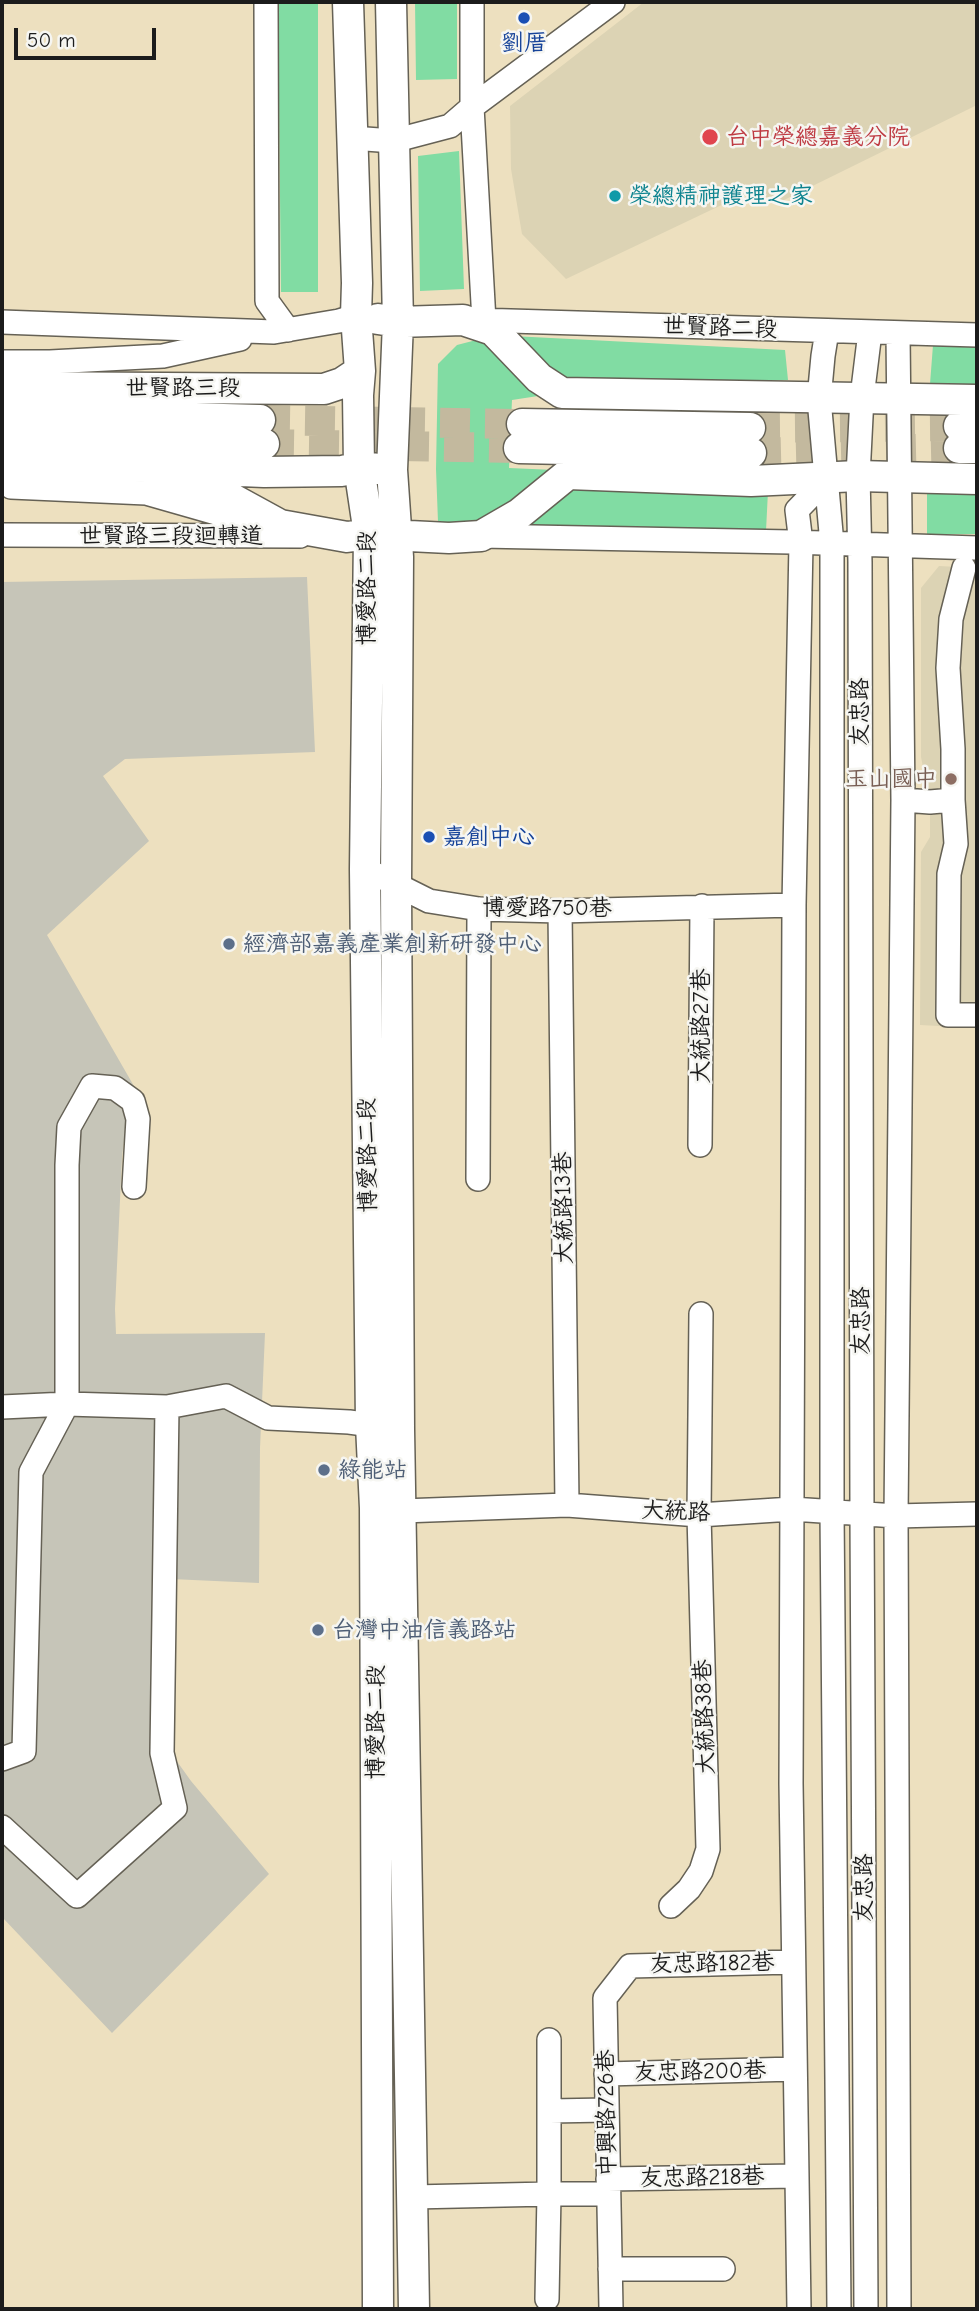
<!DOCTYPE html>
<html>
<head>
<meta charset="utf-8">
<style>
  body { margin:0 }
  #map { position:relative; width:979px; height:2311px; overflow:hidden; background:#ede0bf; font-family:"Comic Neue",sans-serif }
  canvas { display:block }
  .frame { position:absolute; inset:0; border:4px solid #1c1c1c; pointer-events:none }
  .scale { position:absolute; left:14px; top:28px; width:142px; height:32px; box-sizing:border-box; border:4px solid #1c1c1c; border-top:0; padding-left:9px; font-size:21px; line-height:24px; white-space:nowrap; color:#1c1c1c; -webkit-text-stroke:5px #f6f6f2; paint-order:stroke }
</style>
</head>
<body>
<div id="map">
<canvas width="979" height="2311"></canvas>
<div class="frame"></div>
<div class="scale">50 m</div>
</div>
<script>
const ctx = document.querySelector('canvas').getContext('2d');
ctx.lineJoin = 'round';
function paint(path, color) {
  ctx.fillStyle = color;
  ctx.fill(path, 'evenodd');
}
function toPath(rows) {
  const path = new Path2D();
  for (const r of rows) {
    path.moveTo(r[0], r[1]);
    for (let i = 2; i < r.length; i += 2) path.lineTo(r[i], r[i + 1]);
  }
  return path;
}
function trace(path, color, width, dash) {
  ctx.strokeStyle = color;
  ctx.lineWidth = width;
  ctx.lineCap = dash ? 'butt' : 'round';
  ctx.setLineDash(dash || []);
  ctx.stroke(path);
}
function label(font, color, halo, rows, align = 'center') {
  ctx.font = font + ' "Comic Neue","LXGW WenKai TC",sans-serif';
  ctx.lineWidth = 5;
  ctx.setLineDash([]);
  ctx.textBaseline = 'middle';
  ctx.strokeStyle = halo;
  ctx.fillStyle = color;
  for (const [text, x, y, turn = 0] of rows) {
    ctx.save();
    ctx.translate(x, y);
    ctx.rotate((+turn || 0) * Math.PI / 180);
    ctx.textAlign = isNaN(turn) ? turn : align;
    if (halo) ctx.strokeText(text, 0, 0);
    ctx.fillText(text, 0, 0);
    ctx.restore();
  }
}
paint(toPath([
  [644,2,977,2,977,105,780,202,751,191,566,279,522,234,511,169,510,106],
  [939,566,977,568,977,1028,920,1025,921,852,930,837,930,802,921,757,921,588]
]), '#dcd3b4');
paint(toPath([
  [307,577,315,752,125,759,103,776,149,841,47,935,146,1107,127,1115,122,1157,115,1309,116,1334,265,1333,260,1448,259,1583,171,1579,166,1746,191,1781,269,1874,112,2033,2,1917,2,582]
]), '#c6c5b8');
paint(toPath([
  [278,2,318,2,318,292,281,292],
  [415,2,457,2,457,79,416,80],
  [459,151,464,289,420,291,418,156],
  [512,336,785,350,788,380,563,385],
  [488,337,538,396,512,400,509,468,555,470,489,522,438,522,436,469,438,364,457,345],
  [933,345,977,346,977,386,930,384],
  [570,482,768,491,766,531,508,528],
  [927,493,977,493,977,534,927,534]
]), '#81dca3');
trace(toPath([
  [260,420,522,424],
  [750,428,959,426],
  [264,444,519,448],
  [751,453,959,448]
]), '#c3b99e', 30, [30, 15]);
const minor = toPath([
  [266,2,267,301,288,330],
  [472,2,472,107,484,321],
  [352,138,393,141,450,126,472,107,613,2],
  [477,320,977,335],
  [2,322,274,332,339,321,356,316],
  [827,331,823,356,819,399,832,544,832,1512,839,2309],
  [898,334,903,800,896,1516,899,2309],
  [2,362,50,362,163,356,240,339],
  [11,487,146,493,223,515,262,533],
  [2,535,300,536],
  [481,536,791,542,977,548],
  [903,800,930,802,953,800,953,749,948,668,951,619,964,568],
  [953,800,956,844,949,874,948,1015,977,1015],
  [365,869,429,901,479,909,560,911,794,905],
  [560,911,567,1505],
  [700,1145,702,906],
  [478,1179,479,909],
  [2,1407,67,1404,167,1407,226,1396,268,1418,349,1422,387,1427],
  [385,1509,402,1511,567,1505,699,1515,792,1509,896,1516,977,1514],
  [2,1759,24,1751,31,1472,67,1404,67,1165,69,1127,92,1086,115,1088,133,1101,138,1119,134,1187],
  [2,1827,77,1896,175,1808,162,1753,167,1407],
  [671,1906,689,1889,701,1871,708,1849,699,1515,701,1314],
  [606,2074,795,2069],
  [550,2111,607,2110],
  [608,2179,796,2176],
  [413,2197,549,2194,549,2040],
  [610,2269,723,2269],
  [547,2299,549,2194,608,2194],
  [611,2309,605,1998,630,1966,793,1962],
  [799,2309,791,1783,794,905,801,543,797,510,827,479],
  [866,2309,862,1514,860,562,858,476,862,397,870,332]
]);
const major = toPath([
  [348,2,357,283,356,316,360,371,358,395,359,467,369,534,365,869,371,1425,375,1508,378,2309],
  [391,2,398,322,392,470,398,557,396,885,399,1429,414,2309],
  [378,319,398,322,463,320,493,330,539,378,562,393,977,400],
  [2,387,324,389,342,383,360,371],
  [2,413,260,420],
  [522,424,750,428],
  [959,426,977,426],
  [2,439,264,444],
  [519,448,751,453],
  [959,448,977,448],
  [2,465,147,467,264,472,342,471,359,467,379,469],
  [147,467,205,484,280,525,347,537,369,534,449,538,481,536,519,514,568,474,751,481,858,476,977,479]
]);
trace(minor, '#656155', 26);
trace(major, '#656155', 33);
trace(minor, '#fff', 23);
trace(major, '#fff', 30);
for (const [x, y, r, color] of [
  [524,18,7,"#1a4fb4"],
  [710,137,9,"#e0444e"],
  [615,196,7,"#0f9aa8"],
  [951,779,7,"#8d6e63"],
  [429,837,7,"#1a4fb4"],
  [229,944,7,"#5c6f8a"],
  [324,1470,7,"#5c6f8a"],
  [318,1630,7,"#5c6f8a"]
]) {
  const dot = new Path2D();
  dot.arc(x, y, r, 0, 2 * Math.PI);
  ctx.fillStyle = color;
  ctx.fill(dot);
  trace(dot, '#f6f6f2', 2.5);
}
label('23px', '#164399', '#f6f6f2', [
  ["劉厝",524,43],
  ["嘉創中心",443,837,"left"]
]);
label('23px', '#be3a42', '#f6f6f2', [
  ["台中榮總嘉義分院",726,137]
], 'left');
label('23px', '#0d838f', '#f6f6f2', [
  ["榮總精神護理之家",629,196]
], 'left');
label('23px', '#1c1c1c', '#f6f6f2', [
  ["世賢路二段",720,328,2],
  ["世賢路三段",183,388],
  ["世賢路三段迴轉道",171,536],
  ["博愛路二段",367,588,-90],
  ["友忠路",860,712,-90],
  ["博愛路750巷",547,908],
  ["大統路27巷",701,1026,-90],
  ["博愛路二段",368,1155,-91],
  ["大統路13巷",564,1208,-91],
  ["友忠路",861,1321,-90],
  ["大統路",676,1512,2],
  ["大統路38巷",705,1717,-92],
  ["博愛路二段",376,1722,-90],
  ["友忠路",864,1888,-90],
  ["友忠路182巷",712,1964,-1],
  ["友忠路200巷",700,2072,-1],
  ["中興路726巷",607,2113,-91],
  ["友忠路218巷",702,2178,-1]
]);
label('23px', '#785e54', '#f6f6f2', [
  ["玉山國中",937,779]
], 'right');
label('23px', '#4e5e75', '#f6f6f2', [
  ["經濟部嘉義產業創新研發中心",243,944],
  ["綠能站",338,1470],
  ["台灣中油信義路站",332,1630]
], 'left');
</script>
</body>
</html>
